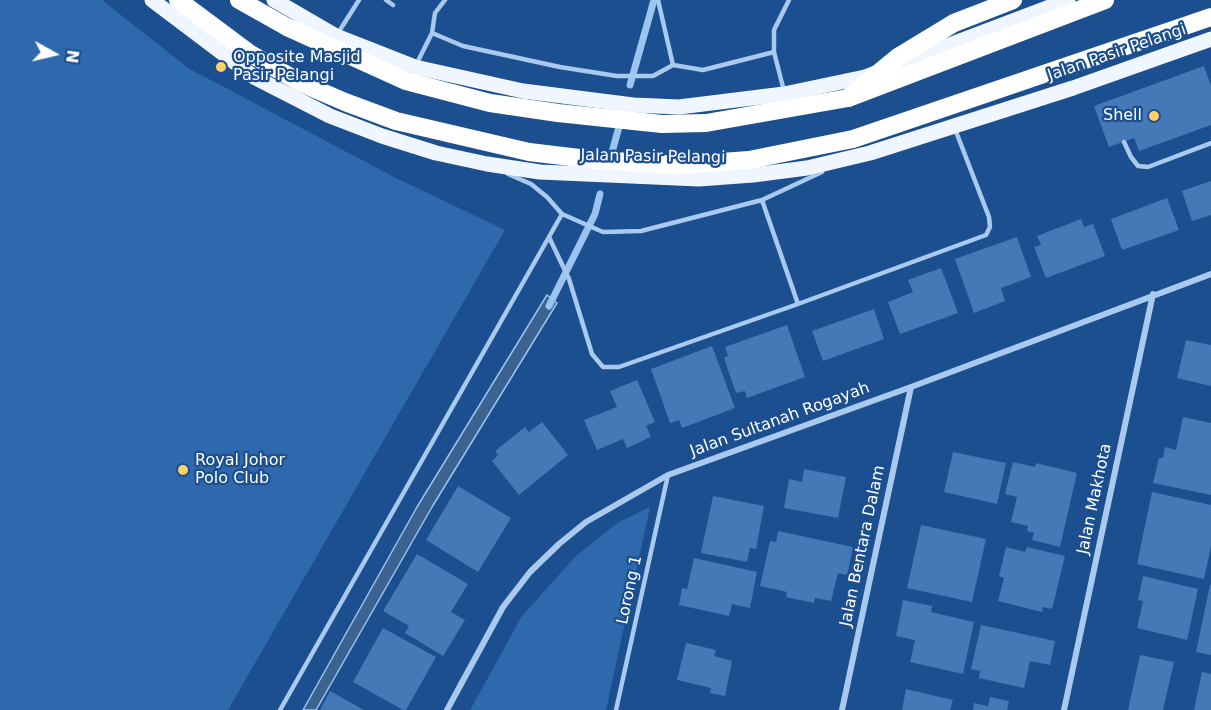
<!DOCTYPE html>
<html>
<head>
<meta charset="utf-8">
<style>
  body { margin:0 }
  #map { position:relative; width:1211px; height:710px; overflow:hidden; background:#1b4f8f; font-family:"DejaVu Sans",sans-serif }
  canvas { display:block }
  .north { position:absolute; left:24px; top:24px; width:60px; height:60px; -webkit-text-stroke:4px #1b4f8f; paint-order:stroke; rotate:98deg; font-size:16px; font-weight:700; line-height:24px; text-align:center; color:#fff }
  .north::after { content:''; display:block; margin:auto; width:21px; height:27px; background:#fff; clip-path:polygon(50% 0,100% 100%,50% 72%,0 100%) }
</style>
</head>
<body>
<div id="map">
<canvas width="1211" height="710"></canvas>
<div class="north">N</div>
</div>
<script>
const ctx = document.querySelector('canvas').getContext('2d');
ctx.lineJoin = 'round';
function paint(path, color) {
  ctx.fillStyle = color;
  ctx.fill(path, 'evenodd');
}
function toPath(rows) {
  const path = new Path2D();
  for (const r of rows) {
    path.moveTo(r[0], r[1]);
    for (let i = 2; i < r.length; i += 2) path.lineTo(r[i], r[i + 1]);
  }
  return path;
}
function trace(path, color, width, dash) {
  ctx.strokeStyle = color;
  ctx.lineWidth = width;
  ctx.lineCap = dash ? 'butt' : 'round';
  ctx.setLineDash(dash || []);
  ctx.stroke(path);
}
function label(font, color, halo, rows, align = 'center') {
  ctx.font = font + ' "DejaVu Sans",sans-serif';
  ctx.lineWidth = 4.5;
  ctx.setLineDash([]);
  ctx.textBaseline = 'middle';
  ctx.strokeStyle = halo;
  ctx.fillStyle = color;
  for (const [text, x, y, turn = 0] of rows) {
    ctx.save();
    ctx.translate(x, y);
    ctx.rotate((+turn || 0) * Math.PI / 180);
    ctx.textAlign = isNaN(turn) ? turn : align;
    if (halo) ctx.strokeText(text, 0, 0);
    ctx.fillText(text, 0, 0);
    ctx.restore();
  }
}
paint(toPath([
  [0,0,102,0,188,68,394,177,505,230,228,710,0,710],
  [650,507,606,710,470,710,522,616,576,556,617,523]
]), '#2e69ad');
const water = toPath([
  [547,295,557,303,432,507,316,710,303,710,417,507,547,295]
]);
paint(water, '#3c6290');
trace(water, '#9cc4f0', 1.5);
trace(toPath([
  [630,85,654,0],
  [611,156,620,123],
  [549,306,595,214,600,194]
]), '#9cc4f0', 7);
paint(toPath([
  [1204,66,1211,86,1211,125,1139,151,1134,138,1109,147,1094,106],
  [1211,181,1211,215,1192,221,1182,191],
  [1167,198,1179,230,1122,250,1111,219],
  [1081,219,1084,227,1093,224,1105,256,1046,278,1034,247,1041,245,1037,236],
  [1017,237,1031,277,1001,288,1005,301,974,313,955,259],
  [941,268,958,313,900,334,888,302,913,292,908,280],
  [874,309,884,339,823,361,812,331],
  [787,325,805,377,747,398,745,391,736,393,724,358,728,356,725,347],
  [1186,340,1211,345,1211,386,1177,378],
  [712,346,735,408,682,428,679,420,670,423,651,369],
  [637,380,655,422,646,426,651,437,627,448,623,439,597,450,584,420,617,407,610,391],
  [1183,417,1211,423,1211,495,1153,483,1159,458,1163,458,1165,447,1176,450],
  [542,422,568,455,519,495,492,461,498,455,495,451,525,427,529,432],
  [953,452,1006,463,997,504,944,492],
  [1013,462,1035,467,1036,463,1077,473,1060,547,1032,540,1034,533,1027,531,1028,526,1011,522,1017,497,1005,494],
  [804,469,846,477,838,518,784,508,789,479,802,482],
  [458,486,511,518,478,572,426,540],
  [1152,492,1211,505,1211,546,1204,579,1137,564],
  [713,496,764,506,756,549,750,548,747,562,701,553],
  [921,525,986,539,972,602,907,588],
  [778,531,853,547,847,575,838,573,831,601,815,598,814,603,786,597,787,592,760,586,770,541,776,542],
  [1006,547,1025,552,1027,547,1065,556,1052,609,1043,607,1042,612,998,601,1004,578,999,576],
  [417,554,468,584,451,612,465,620,443,656,405,633,409,626,383,611],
  [694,558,757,572,750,608,732,604,729,616,679,605,682,588,687,589],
  [1143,576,1198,589,1187,640,1137,628,1143,601,1138,600],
  [1210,585,1211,585,1211,655,1196,652],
  [903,600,932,606,931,612,974,622,963,674,910,662,915,640,896,636],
  [981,625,1055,641,1050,665,1030,661,1024,688,979,678,980,671,971,669],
  [383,628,436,657,406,710,403,710,353,682],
  [686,643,716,650,714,656,732,661,725,696,710,693,711,688,677,680],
  [1140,655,1174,662,1163,710,1128,710],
  [1202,672,1211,674,1211,710,1194,710],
  [906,689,953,700,950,710,902,710],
  [330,691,364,710,320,710],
  [990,697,1009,701,1007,710,973,710,974,703,988,706]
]), '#4478b7');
trace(toPath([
  [386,0,393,5],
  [658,0,673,65,703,70,774,52],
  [338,33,359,0],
  [432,33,463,46,560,67,617,76,653,76,673,65],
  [416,65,432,33,435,13,445,0],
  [784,91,774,52,774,30,789,0],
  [1124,142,1131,157,1138,166,1148,167,1211,143],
  [508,174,531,184,547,197,562,214,603,232,641,231,762,200,822,172],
  [762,200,798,304],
  [549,237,569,279,592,354,603,367,619,367,798,304,986,235,990,227,989,217,955,129],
  [280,710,562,214],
  [616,710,668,475]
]), '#a9c9ee', 4.5);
trace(toPath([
  [447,710,503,607,530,572,559,544,586,522,668,475,911,387,1211,274],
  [842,710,911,387],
  [1064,710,1153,294]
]), '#a9c9ee', 6);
trace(toPath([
  [152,0,254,77,330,116,382,136,436,153,487,164,540,172,699,179,753,175,807,168,870,153,1073,88,1211,39],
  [274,0,336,36,415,67,523,91,633,105,679,107,784,94,865,77,1068,0]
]), '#f0f6ff', 15);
trace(toPath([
  [178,0,249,53,301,83,345,102,396,121,529,152,596,160,680,165,749,160,853,139,1211,17],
  [239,0,287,27,406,81,490,103,558,113,662,124,706,123,848,98,1105,0]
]), '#fff', 18);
trace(toPath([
  [848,98,898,57,954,23,1013,0]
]), '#fff', 18);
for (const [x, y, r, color] of [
  [221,67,6,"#ffd166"],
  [1154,116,6,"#ffd166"],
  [183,470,6,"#ffd166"]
]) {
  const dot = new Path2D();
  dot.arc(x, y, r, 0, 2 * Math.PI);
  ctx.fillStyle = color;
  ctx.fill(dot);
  trace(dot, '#1b4f8f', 2);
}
label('16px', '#fff', '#1b4f8f', [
  ["Jalan Pasir Pelangi",1117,53,-19],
  ["Jalan Pasir Pelangi",653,157,1],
  ["Jalan Sultanah Rogayah",780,420,-20],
  ["Jalan Makhota",1095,499,-78],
  ["Jalan Bentara Dalam",863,546,-78],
  ["Lorong 1",630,590,-78]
]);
label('16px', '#fff', '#1b4f8f', [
  ["Opposite Masjid",233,58],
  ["Pasir Pelangi",233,76],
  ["Shell",1142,116,"right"],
  ["Royal Johor",195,461],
  ["Polo Club",195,479]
], 'left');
</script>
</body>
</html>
